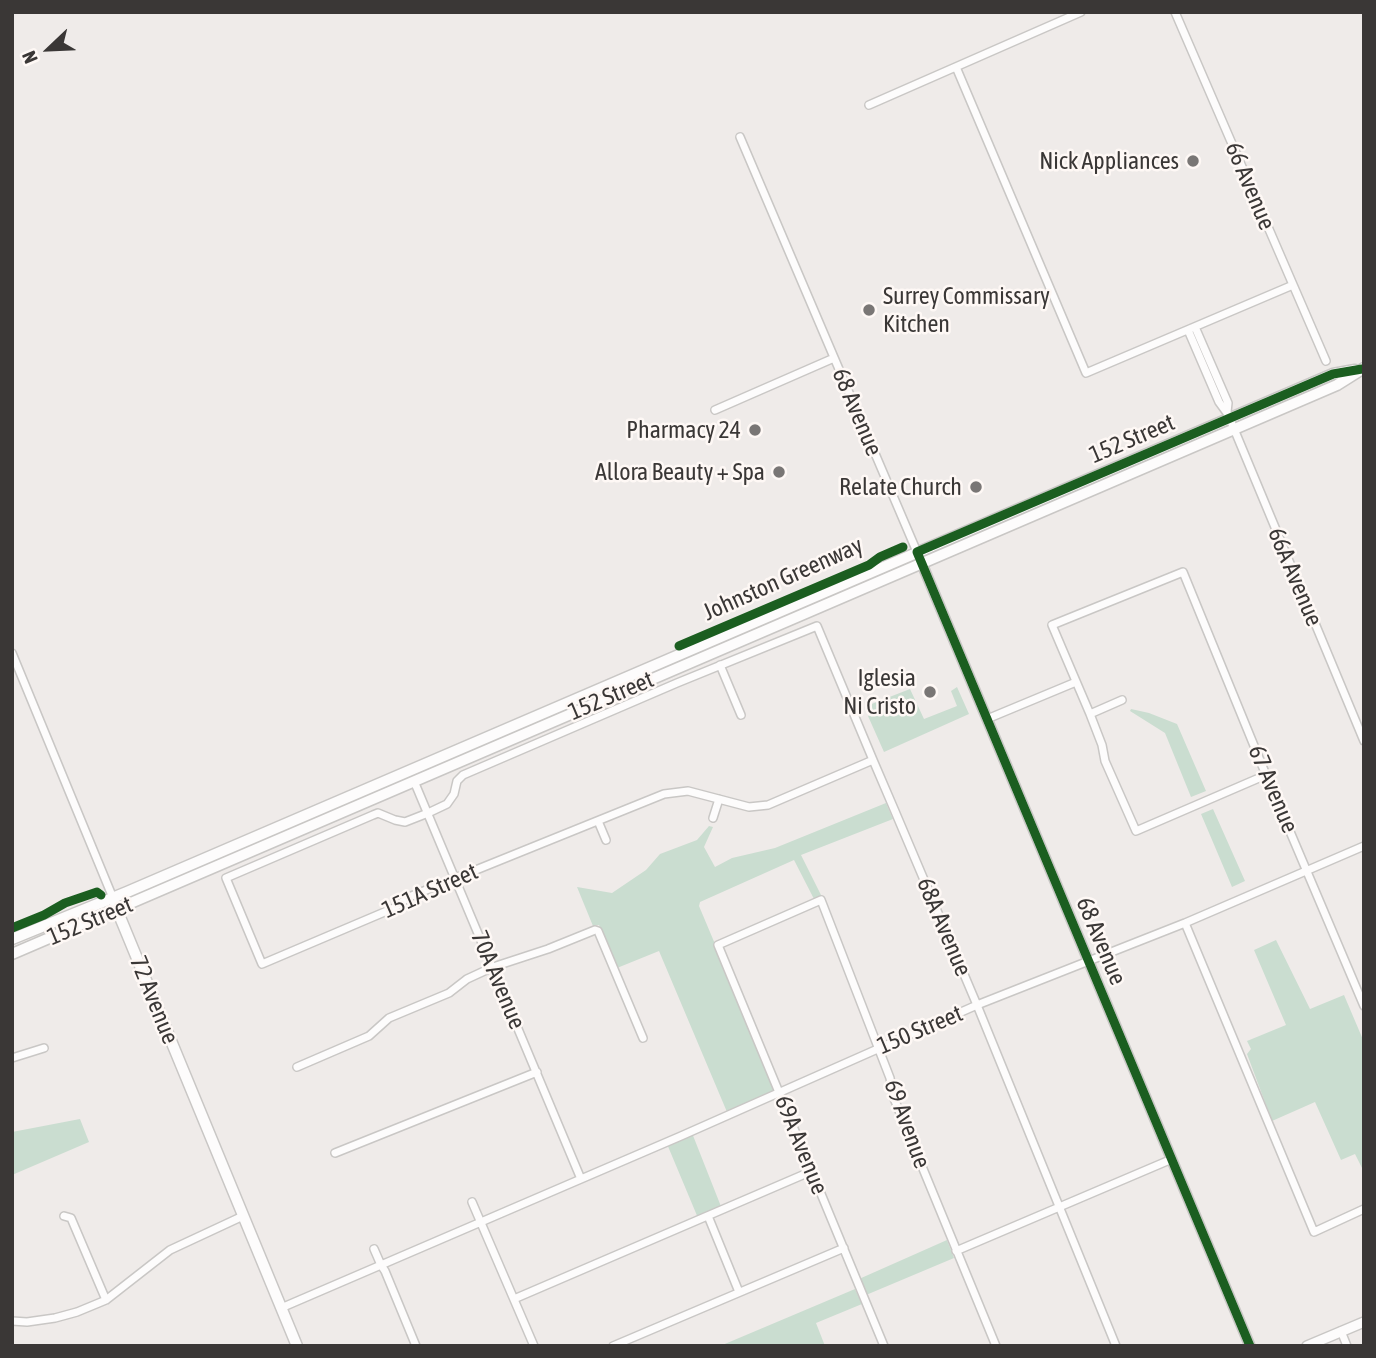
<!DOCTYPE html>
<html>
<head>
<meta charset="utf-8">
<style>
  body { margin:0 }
  #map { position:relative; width:1376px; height:1358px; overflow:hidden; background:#efebe9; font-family:"Asap Condensed",sans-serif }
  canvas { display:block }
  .frame { position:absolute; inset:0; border:14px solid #3a3736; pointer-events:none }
  .north { position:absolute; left:14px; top:14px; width:70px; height:70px; -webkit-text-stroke:5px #fef8f5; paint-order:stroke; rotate:247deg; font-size:19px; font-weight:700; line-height:28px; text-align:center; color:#3a3736 }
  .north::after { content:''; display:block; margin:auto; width:24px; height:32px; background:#3a3736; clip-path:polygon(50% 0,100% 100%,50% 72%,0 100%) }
</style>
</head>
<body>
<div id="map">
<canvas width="1376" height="1358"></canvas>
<div class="frame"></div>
<div class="north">N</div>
</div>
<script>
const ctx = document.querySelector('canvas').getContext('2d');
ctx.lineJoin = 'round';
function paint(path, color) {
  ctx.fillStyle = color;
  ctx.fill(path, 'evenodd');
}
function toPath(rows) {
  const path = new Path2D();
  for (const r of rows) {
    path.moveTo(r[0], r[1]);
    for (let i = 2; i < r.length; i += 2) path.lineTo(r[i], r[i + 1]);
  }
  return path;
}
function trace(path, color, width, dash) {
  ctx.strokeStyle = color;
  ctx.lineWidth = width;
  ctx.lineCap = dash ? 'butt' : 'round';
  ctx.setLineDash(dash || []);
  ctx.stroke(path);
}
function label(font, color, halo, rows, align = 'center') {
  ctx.font = font + ' "Asap Condensed",sans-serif';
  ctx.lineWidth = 5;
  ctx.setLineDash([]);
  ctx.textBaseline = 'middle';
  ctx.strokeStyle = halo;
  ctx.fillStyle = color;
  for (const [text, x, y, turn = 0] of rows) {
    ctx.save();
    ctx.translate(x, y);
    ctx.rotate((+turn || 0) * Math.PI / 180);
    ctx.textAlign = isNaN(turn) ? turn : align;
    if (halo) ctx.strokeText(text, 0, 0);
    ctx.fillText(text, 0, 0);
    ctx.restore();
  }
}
paint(toPath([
  [957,687,969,714,884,752,868,716,872,714,869,705,910,689,924,719,957,706,951,691],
  [1131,709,1149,713,1177,724,1206,791,1191,797,1165,733,1130,711],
  [886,803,893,819,801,855,822,897,814,899,794,860,700,902,699,906,777,1091,727,1112,659,951,617,968,599,925,593,926,577,887,612,893,646,870,660,854,697,840,709,826,713,827,704,847,715,867,732,858,775,848],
  [1213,809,1245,881,1232,887,1201,814],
  [1276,940,1310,1009,1344,995,1364,1042,1364,1172,1355,1154,1341,1160,1315,1102,1272,1121,1247,1054,1251,1049,1247,1041,1286,1025,1254,950],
  [80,1119,89,1142,12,1175,12,1132],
  [692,1133,722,1209,698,1218,667,1144],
  [947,1240,954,1258,866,1295,859,1279],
  [855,1289,862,1304,816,1323,825,1346,720,1346]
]), '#caddd0');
const minor = toPath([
  [1175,12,1326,361],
  [956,67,1086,373,1293,285],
  [869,105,1081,12],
  [740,137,917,552],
  [1195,327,1228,403,1227,412],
  [1188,330,1219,402,1227,413,1232,424,1364,741],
  [715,410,834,358],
  [12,653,113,898],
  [720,665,741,715],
  [1090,714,1122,700],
  [987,719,1076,682],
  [873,760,768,805,749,807,688,791,664,794,409,897,394,908,262,964,226,878,373,815,378,813,395,820,405,822,428,813,447,804,454,794,457,781,463,775,677,683,817,626,873,760,894,809,977,1005,1116,1346],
  [1266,775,1136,831,1105,761,1102,745,1090,714,1052,625,1183,572,1266,775,1364,1006],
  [414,781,581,1179],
  [713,818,719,799],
  [598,821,606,840],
  [1185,923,1314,1232,1364,1209],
  [12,1058,44,1048],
  [297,1067,369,1036,389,1018,449,993,467,979,493,967,548,949,595,930,598,931,643,1038],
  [335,1153,537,1072],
  [472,1202,534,1346],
  [64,1216,71,1218,106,1300],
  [708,1216,739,1292],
  [374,1249,381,1265,385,1271,416,1346],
  [956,1251,1172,1159],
  [514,1299,812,1171],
  [281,1308,681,1136,977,1005,1185,923,1364,846],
  [12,1321,27,1322,55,1318,77,1312,106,1300,170,1250,243,1216],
  [1341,1331,1347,1346],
  [613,1346,844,1248],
  [884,1346,718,945,821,900,890,1078,893,1096,996,1346]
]);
const tertiary = toPath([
  [917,552,1250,1346],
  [1307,1346,1364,1322]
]);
const secondary = toPath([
  [115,905,297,1346],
  [12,939,127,892,1333,374,1355,370],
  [12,954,1337,385,1364,368]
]);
trace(minor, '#c9c7c5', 10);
trace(tertiary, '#c9c7c5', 12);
trace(secondary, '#c9c7c5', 13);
trace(minor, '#fdfcfc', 7);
trace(tertiary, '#fdfcfc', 9);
trace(secondary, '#fdfcfc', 10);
trace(toPath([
  [679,646,869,565,880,557,903,547],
  [12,928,44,915,65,903,97,892,101,895],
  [1250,1346,917,552,1333,374,1362,369]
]), '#1b5e20', 9);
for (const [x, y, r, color] of [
  [1193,161,7,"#797675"],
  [869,310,7,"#797675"],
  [755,430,7,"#797675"],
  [779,472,7,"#797675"],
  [976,487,7,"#797675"],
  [930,692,7,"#797675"]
]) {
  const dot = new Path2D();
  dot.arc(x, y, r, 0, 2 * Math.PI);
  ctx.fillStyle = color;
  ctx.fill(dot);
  trace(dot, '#fef8f5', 2.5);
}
label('24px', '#3a3736', '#fef8f5', [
  ["Nick Appliances",1179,161],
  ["Surrey Commissary",883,296,"left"],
  ["Kitchen",883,324,"left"],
  ["Pharmacy 24",741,430],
  ["Allora Beauty + Spa",765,472],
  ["Relate Church",962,487],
  ["Iglesia",916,678],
  ["Ni Cristo",916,706]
], 'right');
label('24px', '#3a3736', '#fef8f5', [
  ["66 Avenue",1250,186,67],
  ["68 Avenue",857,412,67],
  ["152 Street",1132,439,-23],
  ["66A Avenue",1295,577,67],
  ["Johnston Greenway",783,579,-24],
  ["152 Street",611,696,-23],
  ["67 Avenue",1273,789,67],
  ["151A Street",430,891,-24],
  ["152 Street",90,921,-23],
  ["68A Avenue",944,927,67],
  ["68 Avenue",1101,941,67],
  ["70A Avenue",498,980,67],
  ["72 Avenue",154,1000,68],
  ["150 Street",920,1030,-23],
  ["69 Avenue",907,1124,70],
  ["69A Avenue",801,1145,68]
]);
</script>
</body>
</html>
